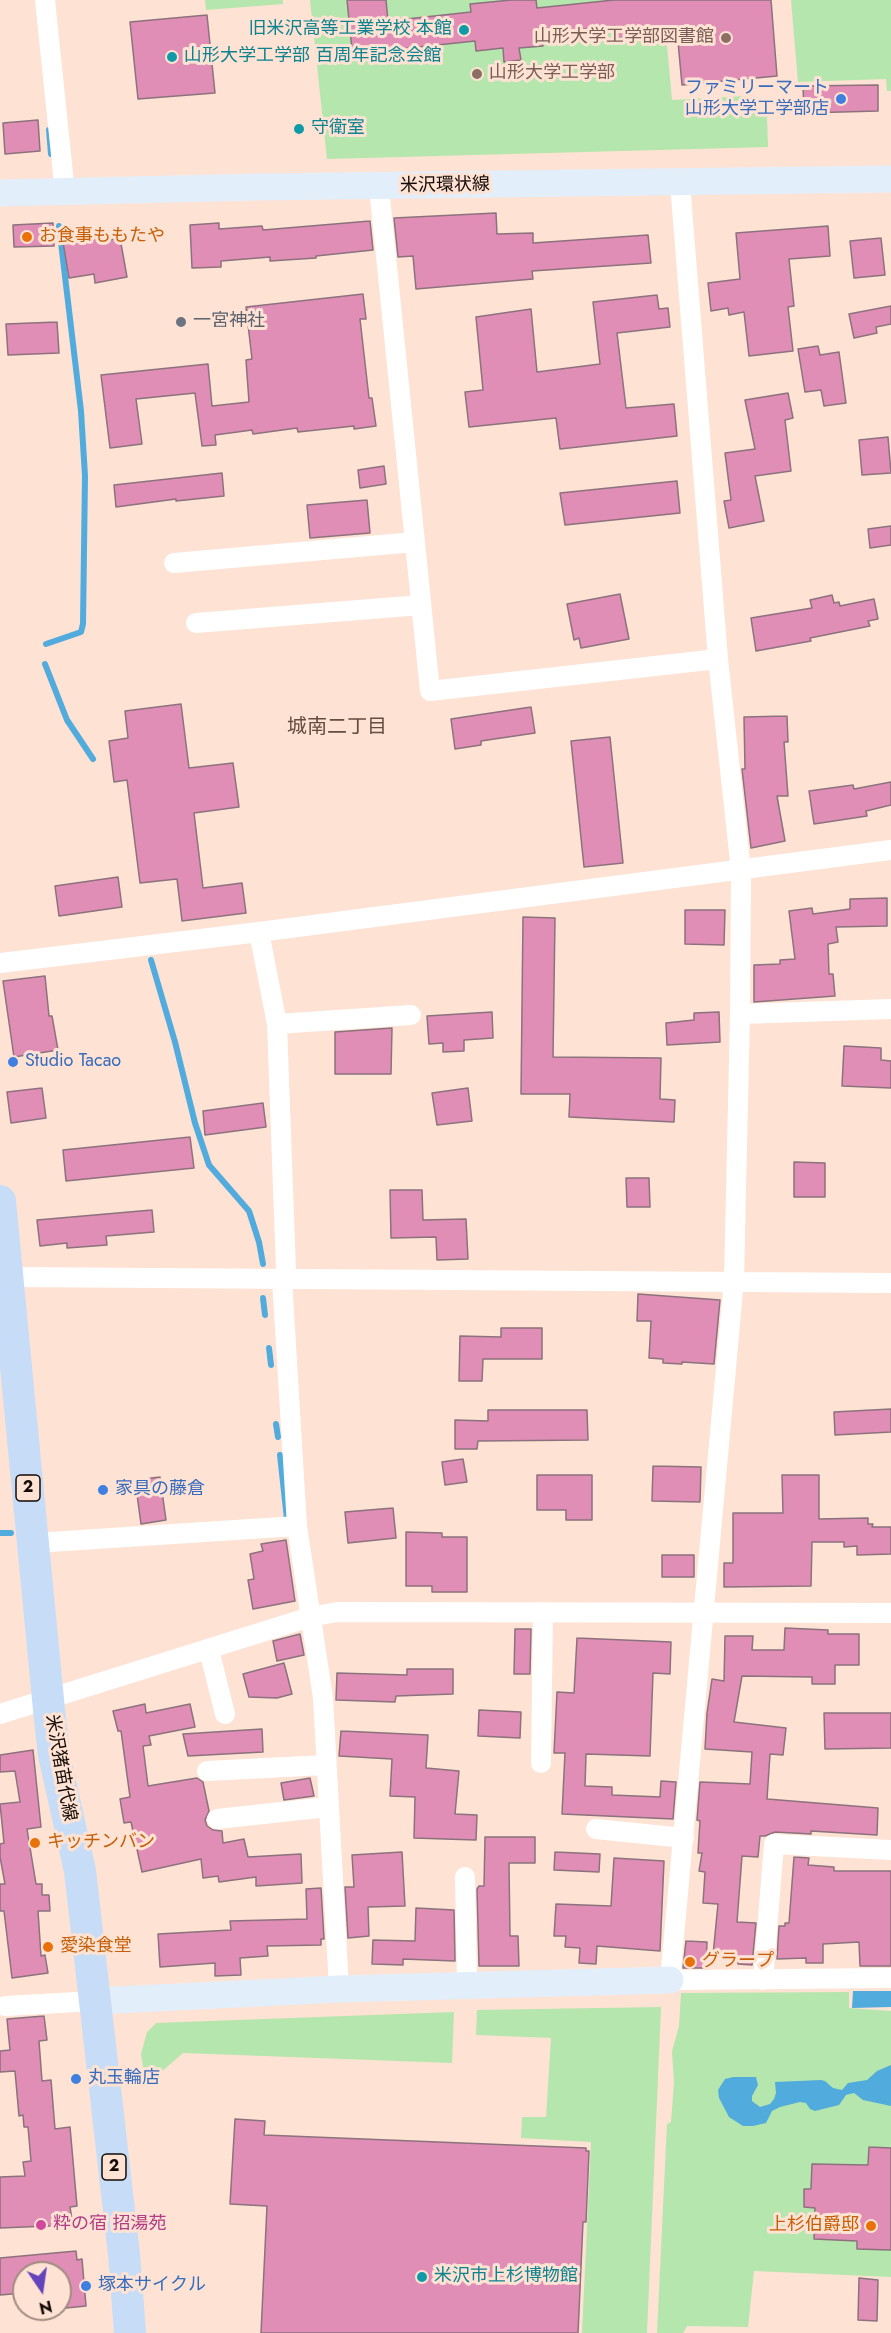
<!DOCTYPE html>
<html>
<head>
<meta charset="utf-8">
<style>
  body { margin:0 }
  #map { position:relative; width:891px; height:2333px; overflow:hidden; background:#fee2d3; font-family:Jost,sans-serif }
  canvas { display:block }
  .north { position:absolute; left:12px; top:2261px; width:60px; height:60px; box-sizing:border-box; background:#fee2d3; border:2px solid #a08c81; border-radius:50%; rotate:167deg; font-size:16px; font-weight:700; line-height:24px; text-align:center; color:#130a06 }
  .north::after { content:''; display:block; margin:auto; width:21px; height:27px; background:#6444bd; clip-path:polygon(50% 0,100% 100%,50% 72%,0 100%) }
</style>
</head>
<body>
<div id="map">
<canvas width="891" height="2333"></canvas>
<div class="north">N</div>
</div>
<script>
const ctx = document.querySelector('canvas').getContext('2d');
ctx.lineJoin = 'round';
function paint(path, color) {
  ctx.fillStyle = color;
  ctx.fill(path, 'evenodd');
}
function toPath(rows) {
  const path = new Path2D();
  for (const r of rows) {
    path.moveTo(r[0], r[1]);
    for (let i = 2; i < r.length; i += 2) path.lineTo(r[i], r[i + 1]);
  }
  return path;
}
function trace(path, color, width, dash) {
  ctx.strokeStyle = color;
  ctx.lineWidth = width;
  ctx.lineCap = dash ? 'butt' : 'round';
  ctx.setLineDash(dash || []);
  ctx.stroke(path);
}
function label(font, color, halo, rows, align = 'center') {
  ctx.font = font + ' Jost,"Noto Sans JP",sans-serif';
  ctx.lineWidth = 6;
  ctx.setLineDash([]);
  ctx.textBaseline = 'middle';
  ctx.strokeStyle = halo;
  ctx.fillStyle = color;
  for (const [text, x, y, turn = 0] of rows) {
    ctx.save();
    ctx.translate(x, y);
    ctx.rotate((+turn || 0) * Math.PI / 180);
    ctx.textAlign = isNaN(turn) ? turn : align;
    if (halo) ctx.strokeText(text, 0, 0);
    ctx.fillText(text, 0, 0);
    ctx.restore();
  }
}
paint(toPath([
  [205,0,283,0,283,4,206,10],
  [310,0,663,0,672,100,745,96,767,115,768,147,327,159],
  [791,0,891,0,891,91,887,91,886,79,798,82],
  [849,1992,849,2008,891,2011,891,2277,754,2271,748,2327,687,2326,683,2333,657,2333,667,2124,671,2122,674,2083,672,2051,679,2026,681,1993],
  [661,2007,647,2333,582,2333,591,2142,521,2138,522,2117,546,2117,551,2038,476,2035,477,2010],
  [454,2012,452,2063,183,2053,146,2085,141,2054,147,2032,156,2023]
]), '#b5e6ad');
paint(toPath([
  [853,1991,891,1991,891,2007,852,2008],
  [891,2065,891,2106,863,2100,854,2093,846,2095,839,2105,815,2111,810,2109,806,2103,800,2102,780,2107,772,2111,766,2123,753,2126,743,2126,729,2117,719,2098,718,2090,725,2079,733,2077,756,2077,758,2085,752,2096,752,2101,760,2107,770,2104,774,2099,776,2093,775,2082,821,2080,825,2081,833,2088,842,2090,848,2083,867,2080,877,2071]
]), '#52abdd');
trace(toPath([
  [49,130,51,154],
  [46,644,81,632,83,624,85,476,81,411,59,226],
  [45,664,67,720,93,759],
  [151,960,175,1042,195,1123,209,1165,249,1211,259,1242,263,1264],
  [263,1298,265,1315],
  [269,1348,271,1365],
  [276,1424,278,1437],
  [280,1455,287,1519,283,1520],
  [0,1533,11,1533]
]), '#52abdd', 6);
const building = toPath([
  [347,0,386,0,388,21,471,12,470,4,511,0,536,0,537,8,614,0,771,0,777,76,682,85,677,31,617,38,615,26,541,34,543,46,519,48,521,60,504,62,503,48,476,51,475,41,391,50,392,56,353,60,347,0],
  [207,15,215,93,138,99,130,22,207,15],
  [878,85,878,111,804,113,803,86,878,85],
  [38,120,40,151,5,154,3,123,38,120],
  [496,213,497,234,533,233,533,243,648,235,651,263,532,271,533,279,416,289,413,256,398,257,394,218,496,213],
  [370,221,373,250,316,256,316,258,270,261,270,257,221,261,221,267,192,268,190,225,219,223,219,229,262,226,263,230,370,221],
  [53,223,54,246,14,247,13,225,53,223],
  [828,226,830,256,789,259,794,306,788,307,793,351,749,356,744,312,729,315,728,308,711,311,708,283,740,279,736,233,828,226],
  [97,230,100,242,120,238,127,277,95,283,94,274,69,278,62,236,97,230],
  [881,238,885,275,854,278,850,241,881,238],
  [363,294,366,319,360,319,369,398,372,398,376,426,354,429,354,426,298,432,297,428,253,434,252,430,215,435,216,445,202,446,195,393,136,399,142,444,110,448,101,375,208,364,212,406,249,402,246,360,252,359,246,307,363,294],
  [657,295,659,309,668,308,670,327,617,333,626,408,674,404,677,436,560,449,556,418,469,427,465,392,483,390,476,317,531,309,537,372,600,364,593,302,657,295],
  [891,306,891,324,876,327,877,333,854,338,849,314,891,306],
  [57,322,59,353,8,355,6,324,57,322],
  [818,346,820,355,839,352,846,403,824,406,821,390,805,392,798,349,818,346],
  [788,393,793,418,785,420,791,471,755,476,764,521,729,528,724,501,731,500,725,453,755,449,745,400,788,393],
  [888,437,891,473,862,475,859,440,888,437],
  [384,466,386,484,360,488,358,470,384,466],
  [222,473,224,496,176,501,176,499,116,507,114,485,222,473],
  [677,481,680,513,565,525,560,493,677,481],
  [367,500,370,533,310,538,307,505,367,500],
  [891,526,891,545,870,548,868,529,891,526],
  [620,594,629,639,581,648,579,638,574,640,567,604,620,594],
  [832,595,834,603,839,602,840,606,874,599,878,619,868,621,870,626,810,638,811,641,756,651,751,618,812,608,810,600,832,595],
  [181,704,189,768,233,763,239,807,194,813,203,888,242,883,246,913,182,921,177,879,140,883,127,780,114,782,109,741,128,738,125,711,181,704],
  [531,707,535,733,481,741,481,745,455,749,451,719,531,707],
  [787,716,788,742,784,742,788,796,777,796,785,841,751,848,742,769,745,769,744,717,787,716],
  [610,737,623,863,584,867,571,741,610,737],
  [891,782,891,805,866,811,867,816,814,824,809,791,853,785,854,789,891,782],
  [118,877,122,907,59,916,55,886,118,877],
  [887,898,887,926,836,927,838,942,828,944,829,974,833,974,835,996,754,1002,754,965,780,964,780,960,795,959,789,911,812,908,813,914,850,909,850,899,887,898],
  [685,910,725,910,724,945,685,944,685,910],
  [523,917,555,918,553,1057,661,1058,660,1099,675,1100,674,1122,569,1117,570,1094,521,1094,523,917],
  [45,976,49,1016,52,1016,58,1050,14,1057,3,981,45,976],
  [492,1012,493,1038,464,1040,464,1051,443,1052,443,1043,429,1044,427,1016,492,1012],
  [719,1012,720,1042,667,1045,666,1023,694,1020,694,1013,719,1012],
  [392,1028,391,1074,335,1074,335,1032,392,1028],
  [844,1046,881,1048,881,1060,891,1061,891,1088,842,1086,844,1046],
  [42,1088,46,1118,11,1123,7,1092,42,1088],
  [468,1088,472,1121,437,1125,432,1093,468,1088],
  [263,1103,266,1127,205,1135,203,1111,263,1103],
  [190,1137,194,1168,66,1181,63,1150,190,1137],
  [794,1162,825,1163,825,1197,794,1197,794,1162],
  [626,1178,649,1178,650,1207,627,1207,626,1178],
  [390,1190,422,1190,423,1220,466,1219,468,1259,437,1260,436,1237,391,1238,390,1190],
  [152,1210,154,1232,106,1236,107,1245,67,1248,67,1243,40,1246,37,1220,152,1210],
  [638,1294,720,1300,714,1364,682,1362,682,1364,663,1363,663,1359,649,1358,651,1321,637,1321,638,1294],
  [501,1328,542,1328,542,1359,483,1359,482,1381,459,1381,460,1336,501,1337,501,1328],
  [891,1409,891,1432,835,1435,834,1412,891,1409],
  [488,1410,587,1410,588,1440,478,1441,477,1449,455,1449,455,1420,488,1421,488,1410],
  [463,1459,467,1482,445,1485,442,1462,463,1459],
  [653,1466,701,1467,700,1502,652,1501,653,1466],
  [537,1475,592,1475,592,1520,566,1520,566,1510,537,1510,537,1475],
  [782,1475,819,1475,819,1519,868,1518,868,1524,873,1524,872,1527,891,1527,891,1554,857,1555,857,1546,844,1547,844,1542,812,1542,811,1586,724,1587,724,1563,733,1563,733,1513,783,1513,782,1475],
  [160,1477,166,1520,141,1524,135,1480,160,1477],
  [393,1508,396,1538,348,1543,345,1512,393,1508],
  [406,1532,442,1533,442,1537,467,1537,467,1592,432,1592,432,1586,406,1586,406,1532],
  [286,1540,295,1601,253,1609,248,1580,254,1579,250,1554,263,1551,261,1544,286,1540],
  [662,1555,694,1555,694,1577,662,1577,662,1555],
  [785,1628,828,1630,828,1634,859,1634,859,1665,835,1665,835,1684,812,1684,812,1677,742,1676,734,1722,786,1728,783,1755,770,1754,767,1799,878,1808,877,1835,811,1831,811,1834,775,1832,765,1836,760,1836,758,1857,742,1856,737,1922,756,1923,752,1965,738,1964,738,1957,713,1955,718,1904,703,1903,705,1872,699,1871,702,1853,698,1853,700,1821,697,1820,700,1782,750,1784,752,1752,705,1749,707,1713,712,1679,724,1681,725,1636,753,1636,752,1650,784,1650,785,1628],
  [515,1629,531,1629,530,1674,514,1674,515,1629],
  [300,1634,304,1655,277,1661,273,1641,300,1634],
  [577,1638,671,1642,670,1674,653,1673,650,1756,586,1754,585,1786,612,1787,612,1795,660,1797,661,1781,676,1782,673,1819,562,1814,565,1753,554,1753,557,1692,574,1693,577,1638],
  [284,1663,292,1694,277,1698,249,1697,243,1674,284,1663],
  [407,1669,453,1669,453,1694,396,1696,395,1702,336,1700,337,1673,407,1675,407,1669],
  [145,1704,146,1713,190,1704,195,1727,149,1736,151,1745,143,1746,148,1786,197,1778,203,1782,209,1811,205,1820,207,1826,213,1830,222,1831,223,1843,244,1839,248,1857,301,1854,302,1883,256,1886,256,1877,219,1882,218,1876,203,1878,201,1859,142,1872,131,1822,124,1823,120,1799,130,1797,121,1731,118,1731,113,1711,145,1704],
  [479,1710,521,1712,520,1738,478,1736,479,1710],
  [824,1713,891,1713,891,1748,825,1749,824,1713],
  [262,1729,263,1752,188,1756,183,1734,262,1729],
  [341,1731,428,1735,426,1768,459,1771,455,1814,477,1815,476,1840,414,1838,415,1797,390,1796,392,1759,339,1756,341,1731],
  [33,1750,41,1827,27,1829,36,1884,42,1884,42,1895,49,1895,50,1911,38,1911,41,1956,45,1955,48,1973,12,1978,4,1911,0,1911,0,1884,5,1884,0,1857,0,1844,4,1843,0,1804,20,1802,15,1771,0,1772,0,1755,33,1750],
  [310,1778,314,1796,284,1800,281,1783,310,1778],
  [485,1837,535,1837,535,1863,509,1863,510,1936,518,1936,519,1966,479,1966,477,1889,479,1886,484,1886,485,1837],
  [402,1852,405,1906,368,1907,369,1936,348,1938,345,1887,354,1887,352,1855,402,1852],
  [555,1852,600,1854,599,1872,554,1870,555,1852],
  [794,1857,809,1858,808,1865,834,1867,834,1871,891,1871,891,1966,860,1966,859,1942,823,1944,823,1963,806,1963,806,1958,777,1959,779,1926,785,1926,785,1923,789,1923,794,1857],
  [614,1858,664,1861,660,1951,597,1946,596,1964,579,1963,580,1948,565,1947,566,1936,554,1936,556,1904,611,1906,614,1858],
  [321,1888,324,1939,321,1939,321,1945,267,1946,268,1956,240,1958,241,1975,215,1976,215,1963,160,1967,158,1934,231,1930,230,1921,307,1919,306,1889,321,1888],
  [416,1908,454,1910,455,1961,403,1959,403,1965,372,1964,373,1940,415,1941,416,1908],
  [686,1941,707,1942,706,1968,683,1968,686,1941],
  [44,2016,47,2040,39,2041,42,2081,51,2080,55,2129,70,2127,77,2206,70,2207,73,2225,0,2228,0,2177,25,2176,23,2162,31,2161,28,2127,24,2127,23,2115,19,2116,15,2071,0,2072,0,2051,10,2050,7,2019,44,2016],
  [235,2119,265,2121,264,2135,586,2148,586,2151,589,2151,586,2222,583,2222,578,2333,261,2333,267,2206,230,2204,235,2119],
  [869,2147,891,2148,891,2250,857,2249,857,2241,814,2239,815,2208,804,2207,804,2189,811,2189,812,2164,868,2165,869,2147],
  [76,2251,77,2260,82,2259,86,2306,66,2308,64,2289,60,2289,60,2273,24,2273,24,2293,0,2295,0,2258,76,2251],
  [859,2278,878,2280,877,2321,858,2320,859,2278]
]);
paint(building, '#e18eb7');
trace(building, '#8b727d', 1.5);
trace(toPath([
  [45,0,65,193],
  [680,183,718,659,741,871,740,1014,734,1280,670,1980,891,1978],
  [379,187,430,691,718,659],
  [174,563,415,542],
  [196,623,421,605],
  [259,932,277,1024,286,1270,282,1279,297,1526,323,1698,339,1989],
  [0,963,259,932,891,850],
  [740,1014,891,1009],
  [277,1024,411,1015],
  [7,1277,891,1283],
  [34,1543,297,1526],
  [209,1650,225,1714],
  [0,1714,310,1617,337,1612,891,1613],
  [541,1763,543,1612],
  [207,1771,325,1765],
  [217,1819,328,1807],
  [596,1829,684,1838],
  [465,1877,467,1984],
  [763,1980,774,1844,891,1850],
  [5,2006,95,2001]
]), '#fff', 20);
trace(toPath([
  [0,193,258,187,891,179],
  [95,2001,339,1989,670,1980]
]), '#e3eefb', 27);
trace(toPath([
  [0,1201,50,1720,54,1755,80,1871,124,2254,130,2333]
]), '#c7ddf7', 32);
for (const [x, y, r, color] of [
  [464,30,6,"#0f9aa8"],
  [726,38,6,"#8d6e63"],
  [172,57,6,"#0f9aa8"],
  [477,74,6,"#8d6e63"],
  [841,99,6,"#3f7fe0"],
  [299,129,6,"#0f9aa8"],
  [27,237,6,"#e8710a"],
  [181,322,6,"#6b7280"],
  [13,1062,6,"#3f7fe0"],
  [103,1490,6,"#3f7fe0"],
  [35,1843,6,"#e8710a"],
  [48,1947,6,"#e8710a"],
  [690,1962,6,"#e8710a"],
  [76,2079,6,"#3f7fe0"],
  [41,2225,6,"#d1479c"],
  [871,2226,6,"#e8710a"],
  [422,2277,6,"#0f9aa8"],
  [86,2286,6,"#3f7fe0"]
]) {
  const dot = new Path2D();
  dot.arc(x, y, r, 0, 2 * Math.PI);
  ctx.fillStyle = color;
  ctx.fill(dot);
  trace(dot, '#fee2d3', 2);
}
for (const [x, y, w] of [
  [28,1488,24],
  [114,2167,24]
]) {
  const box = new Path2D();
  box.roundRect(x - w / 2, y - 13, w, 26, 4.5);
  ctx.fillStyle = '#fee2d3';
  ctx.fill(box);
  trace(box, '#130a06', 1.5);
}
label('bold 16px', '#130a06', null, [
  ["2",28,1488],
  ["2",114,2167]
]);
label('18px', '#0d838f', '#fee2d3', [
  ["旧米沢高等工業学校 本館",452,30,"right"],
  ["山形大学工学部 百周年記念会館",184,57],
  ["守衛室",311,129],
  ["米沢市上杉博物館",434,2277]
], 'left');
label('18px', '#785e54', '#fee2d3', [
  ["山形大学工学部図書館",714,38],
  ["山形大学工学部",489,74,"left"]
], 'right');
label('18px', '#366cbe', '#fee2d3', [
  ["ファミリーマート",829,89,"right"],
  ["山形大学工学部店",829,110,"right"],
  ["Studio Tacao",25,1062],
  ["家具の藤倉",115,1490],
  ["丸玉輪店",88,2079],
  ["塚本サイクル",98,2286]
], 'left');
label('18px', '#130a06', '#fee2d3', [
  ["米沢環状線",445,186,-1],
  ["米沢猪苗代線",60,1768,80]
]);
label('18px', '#c56008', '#fee2d3', [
  ["お食事ももたや",39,237],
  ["キッチンバン",47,1843],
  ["愛染食堂",60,1947],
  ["グラープ",702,1962],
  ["上杉伯爵邸",859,2226,"right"]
], 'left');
label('18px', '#5b616d', '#fee2d3', [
  ["一宮神社",193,322]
], 'left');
label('18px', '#b23c85', '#fee2d3', [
  ["粋の宿 招湯苑",53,2225]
], 'left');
label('20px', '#634c40', '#fee2d3', [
  ["城南二丁目",337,728]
]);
</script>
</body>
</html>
